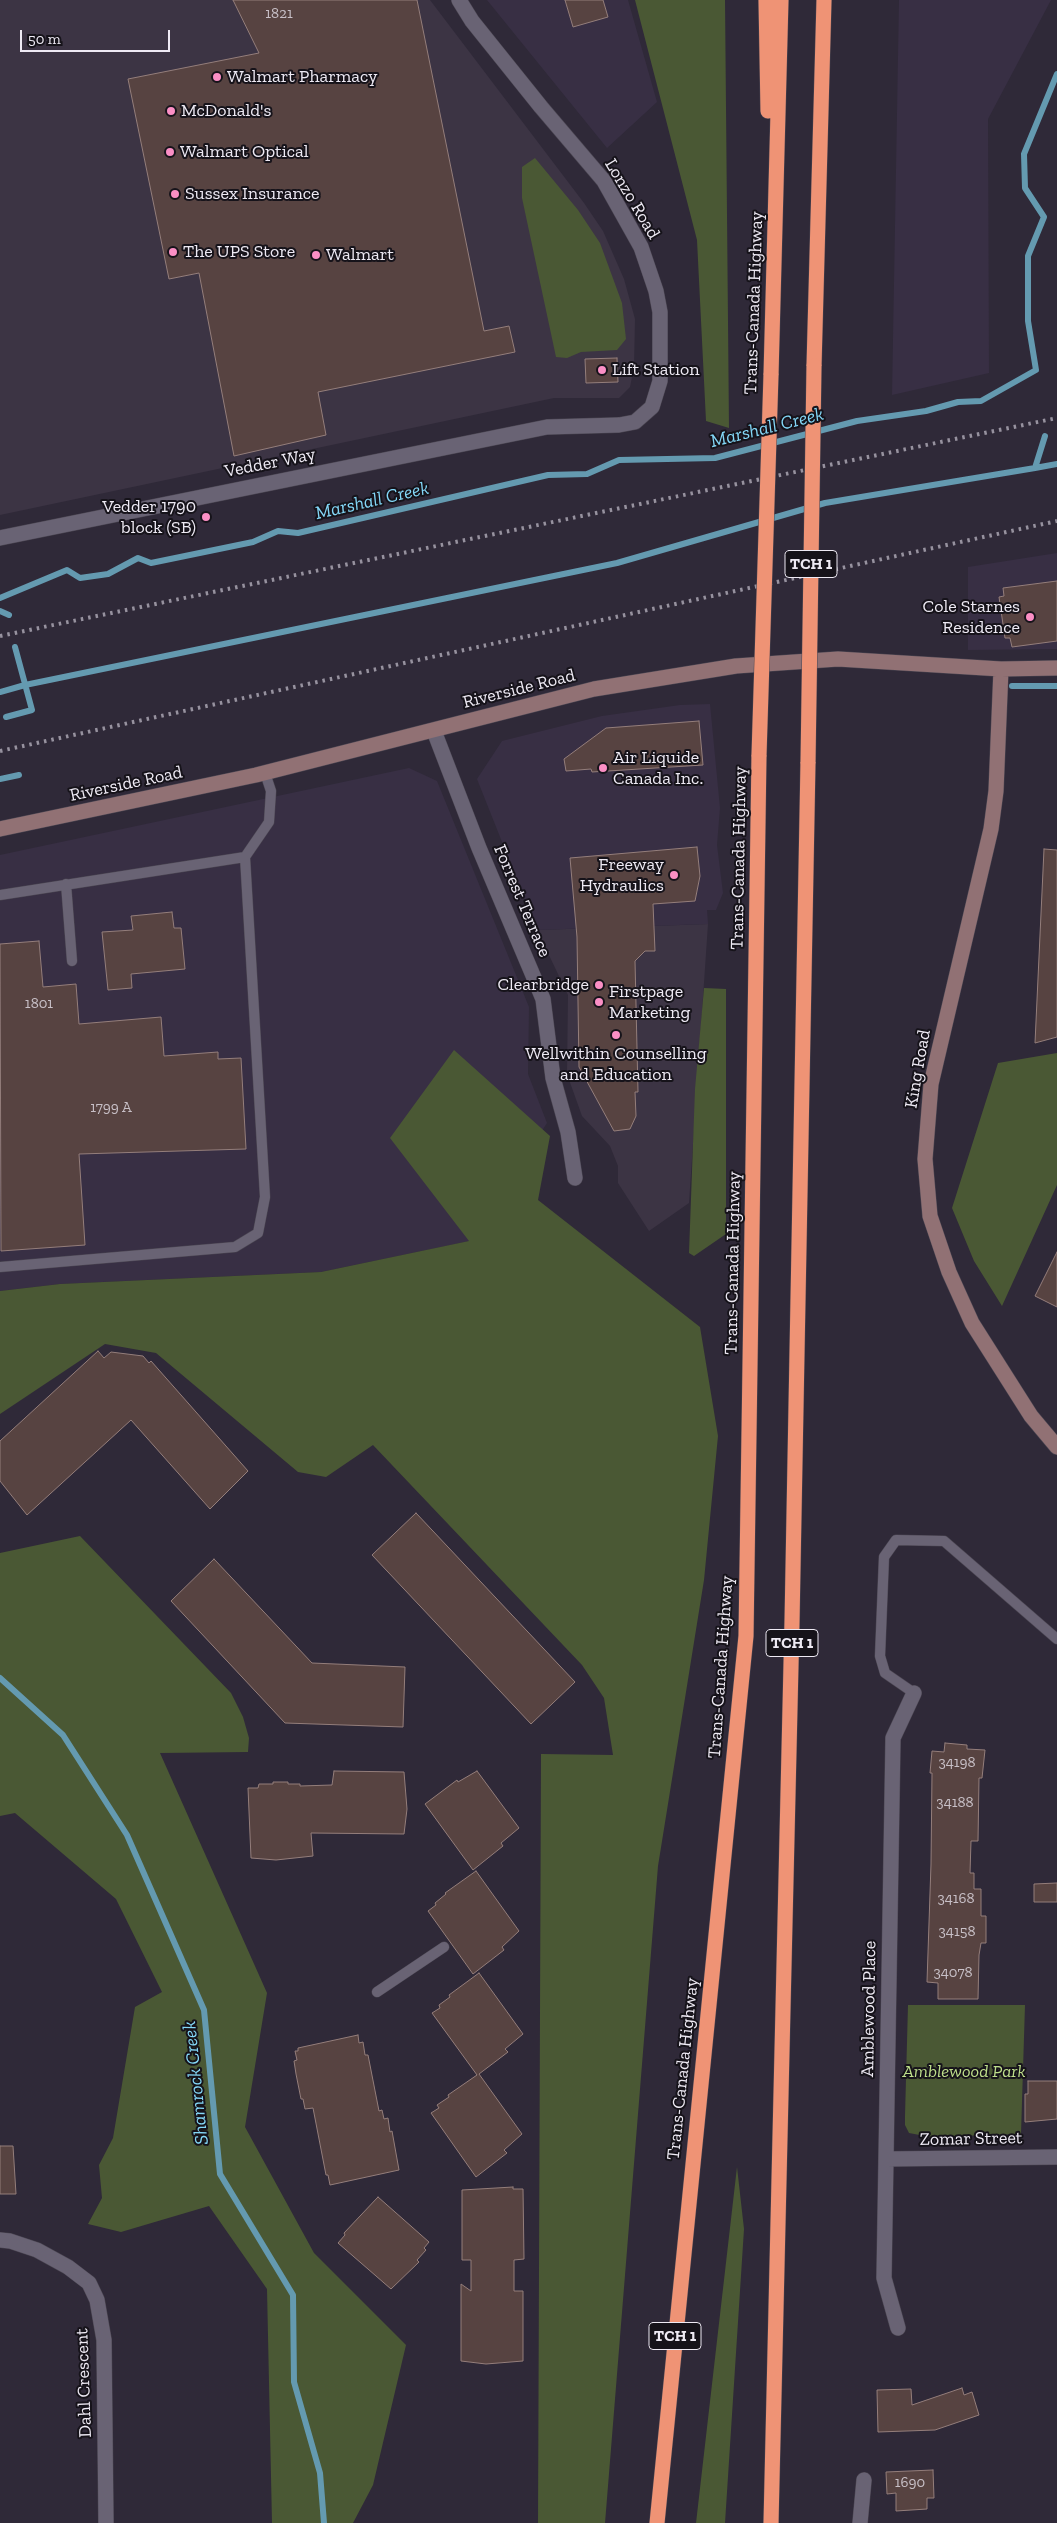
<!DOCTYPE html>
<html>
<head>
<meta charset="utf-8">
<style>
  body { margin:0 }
  #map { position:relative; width:1057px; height:2523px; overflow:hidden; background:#2f2938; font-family:"Zilla Slab",serif }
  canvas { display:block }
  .scale { position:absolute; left:20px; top:30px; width:150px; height:22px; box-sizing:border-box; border:2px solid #eeeaf4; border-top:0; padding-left:6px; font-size:15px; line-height:18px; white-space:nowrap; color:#eeeaf4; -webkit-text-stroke:4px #16131a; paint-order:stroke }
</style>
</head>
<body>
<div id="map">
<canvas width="1057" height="2523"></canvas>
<div class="scale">50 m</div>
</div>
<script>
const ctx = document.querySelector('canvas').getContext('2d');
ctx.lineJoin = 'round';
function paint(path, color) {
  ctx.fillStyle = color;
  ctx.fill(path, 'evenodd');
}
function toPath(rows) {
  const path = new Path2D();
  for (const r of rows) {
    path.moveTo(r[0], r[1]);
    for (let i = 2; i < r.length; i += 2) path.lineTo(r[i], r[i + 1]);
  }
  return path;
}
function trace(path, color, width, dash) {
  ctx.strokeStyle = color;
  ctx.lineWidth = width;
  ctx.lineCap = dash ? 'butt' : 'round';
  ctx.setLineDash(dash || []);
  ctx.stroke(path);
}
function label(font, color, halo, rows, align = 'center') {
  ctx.font = font + ' "Zilla Slab",serif';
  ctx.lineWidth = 4;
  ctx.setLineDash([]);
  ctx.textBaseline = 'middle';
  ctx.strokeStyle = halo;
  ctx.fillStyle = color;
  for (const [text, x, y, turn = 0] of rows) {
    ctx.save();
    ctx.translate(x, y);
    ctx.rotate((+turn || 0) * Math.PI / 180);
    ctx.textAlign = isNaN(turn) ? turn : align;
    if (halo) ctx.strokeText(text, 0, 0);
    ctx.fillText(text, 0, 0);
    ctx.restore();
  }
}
paint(toPath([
  [0,0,430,0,584,203,603,231,624,279,635,319,634,367,630,387,619,398,554,398,0,515],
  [708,924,689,1203,649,1231,618,1183,618,1166,610,1146,582,1116,567,1074,568,995,537,930]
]), '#3c3444');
paint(toPath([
  [487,0,628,0,657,102,607,148],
  [899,0,1051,0,988,119,989,373,892,395],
  [1057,553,1057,649,968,650,968,567],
  [710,704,720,808,717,845,723,893,716,910,707,910,708,924,537,930,477,779,502,741,602,716,680,705],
  [409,768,437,781,529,1007,528,1074,547,1123,470,1241,321,1272,60,1284,0,1291,0,855]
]), '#382f44');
paint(toPath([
  [635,0,725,0,729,428,706,421,697,240],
  [535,158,578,210,600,243,622,303,626,339,617,350,581,352,567,358,556,357,522,198,522,167],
  [704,988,726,989,726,1234,694,1256,689,1253,695,1089],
  [454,1050,550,1136,538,1200,700,1327,718,1436,704,1580,658,1866,605,2523,538,2523,541,1754,613,1755,604,1698,582,1665,373,1445,326,1477,298,1472,156,1353,105,1344,0,1414,0,1291,60,1284,321,1272,469,1241,390,1138],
  [1057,1053,1057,1185,1002,1306,974,1261,952,1208,998,1063],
  [80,1536,231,1693,243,1717,249,1738,248,1752,160,1753,267,1993,245,2127,314,2253,406,2345,373,2485,353,2523,272,2523,267,2289,209,2206,121,2232,88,2224,102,2198,99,2165,113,2138,135,2007,162,1992,116,1899,15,1813,0,1816,0,1553],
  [908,2005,1025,2005,1021,2134,930,2137,909,2133,905,2125,905,2116],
  [737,2167,744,2229,725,2523,696,2523]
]), '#4a5834');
trace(toPath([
  [1035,468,1057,464],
  [0,598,67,570,80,578,108,574,138,558,151,563,253,542,278,531,298,533,548,475,587,474,619,460,715,458,857,421,926,411,958,402,981,401,1036,370,1028,321,1028,256,1044,217,1025,188,1024,154,1057,74],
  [0,611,9,615],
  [1012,686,1057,686],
  [0,692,25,685,617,563,825,503,1035,468,1045,436],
  [6,717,32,710,15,647],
  [0,779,19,775],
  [0,1678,63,1735,127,1835,204,2010,220,2174,293,2295,294,2382,320,2473,324,2523]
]), '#649ab0', 6);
const building = toPath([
  [233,0,417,0,484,331,509,326,515,352,318,392,326,435,234,456,199,273,169,279,128,79,259,53,233,0],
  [565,0,603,0,608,17,573,27,565,0],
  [617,358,618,382,586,383,585,359,617,358],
  [1057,581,1057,641,1012,647,1010,638,1005,638,999,597,1004,596,1003,588,1057,581],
  [699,721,703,765,592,772,591,769,566,771,564,759,606,728,699,721],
  [697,847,700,876,695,901,653,904,655,951,645,951,635,961,638,1092,635,1092,636,1116,630,1129,614,1131,579,1067,577,937,570,858,697,847],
  [1044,849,1057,850,1057,1037,1035,1043,1044,849],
  [172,912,174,928,181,928,185,969,131,974,132,988,108,990,102,932,133,930,131,916,172,912],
  [39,941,43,987,76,984,79,1024,161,1017,164,1056,218,1052,218,1059,241,1058,246,1149,79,1154,85,1245,1,1251,0,944,39,941],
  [1057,1252,1057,1307,1035,1296,1057,1252],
  [98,1351,104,1358,111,1352,143,1356,149,1363,151,1361,248,1471,210,1509,131,1420,27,1515,0,1481,0,1441,98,1351],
  [416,1513,575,1682,531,1724,372,1555,416,1513],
  [214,1559,312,1663,405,1667,403,1727,285,1723,171,1601,214,1559],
  [945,1743,967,1745,967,1749,985,1750,982,1778,979,1778,978,1841,971,1841,970,1873,974,1873,974,1889,981,1889,981,1916,986,1916,986,1943,981,1943,979,1955,978,1999,938,1999,938,1983,927,1982,931,1864,932,1773,930,1773,932,1751,944,1752,945,1743],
  [334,1771,404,1772,407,1809,404,1834,311,1833,313,1856,276,1860,251,1858,248,1788,258,1788,259,1784,273,1784,273,1782,288,1782,288,1784,300,1784,300,1786,332,1785,334,1771],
  [477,1771,519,1828,501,1843,503,1846,473,1870,425,1804,457,1780,458,1782,477,1771],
  [476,1871,519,1931,502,1947,504,1950,473,1974,428,1911,436,1905,435,1903,446,1894,445,1893,476,1871],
  [1057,1883,1057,1902,1034,1902,1034,1884,1057,1883],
  [479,1973,523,2034,505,2049,508,2052,479,2074,522,2134,504,2150,507,2153,476,2177,431,2113,439,2108,437,2105,449,2097,448,2095,477,2075,432,2013,440,2008,439,2005,450,1997,449,1995,479,1973],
  [358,2035,359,2043,363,2042,365,2055,368,2055,379,2111,382,2110,384,2119,388,2118,390,2132,392,2131,399,2170,330,2185,328,2175,326,2175,313,2108,305,2109,303,2099,301,2099,296,2074,294,2061,297,2060,295,2051,298,2051,298,2048,358,2035],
  [1028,2081,1057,2081,1057,2119,1025,2122,1025,2094,1028,2094,1028,2081],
  [0,2146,13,2146,16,2194,0,2194,0,2146],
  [513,2187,513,2189,523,2189,524,2259,514,2260,514,2291,523,2291,523,2361,486,2364,461,2361,461,2284,471,2291,471,2260,462,2260,462,2190,513,2187],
  [378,2197,429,2242,424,2248,426,2250,417,2260,419,2262,391,2289,338,2243,345,2235,344,2233,378,2197],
  [962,2388,964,2395,972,2392,979,2415,935,2430,878,2432,877,2390,911,2389,912,2405,962,2388],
  [933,2470,934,2498,927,2498,927,2509,896,2511,896,2493,887,2494,886,2472,933,2470]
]);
paint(building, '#574341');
trace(building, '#947e7b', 1);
const lane = toPath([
  [66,884,72,961],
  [0,895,245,857],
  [0,1267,235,1247,258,1233,265,1197,245,857,269,822,271,791,265,773],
  [914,1693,885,1673,880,1656,884,1557,896,1540,944,1541,1057,1639],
  [377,1992,444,1947]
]);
const street = toPath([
  [0,538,547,427,619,425,635,422,652,407,660,381,660,312,656,291,641,247,604,181,541,107,472,21,459,0],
  [434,731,479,848,543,999,553,1078,568,1132,575,1178],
  [886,2159,1057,2157],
  [0,2240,10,2241,37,2250,68,2267,89,2283,97,2300,104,2340,106,2523],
  [898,2328,884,2278,893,1738,914,1693],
  [860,2523,864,2480]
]);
const secondary = toPath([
  [1001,669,996,791,991,829,931,1084,925,1159,930,1216,949,1272,972,1323,1031,1416,1057,1447],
  [0,829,256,775,594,689,736,666,838,659,1001,669,1057,668]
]);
const highway = toPath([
  [766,0,768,111],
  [814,366,824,0],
  [771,375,781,0],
  [657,2523,746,1636,759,755],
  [771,2523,792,1622,808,762]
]);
trace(lane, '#4b4652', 11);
trace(street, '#4b4652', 16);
trace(secondary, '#4b4652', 16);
trace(highway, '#4b4652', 16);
trace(lane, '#696374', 10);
trace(street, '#696374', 15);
trace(secondary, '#917174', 15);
trace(highway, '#ef9375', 15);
trace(toPath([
  [0,636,1057,418],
  [0,751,1057,521]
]), '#97929f', 4, [2.5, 5]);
const highwayBridge = toPath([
  [759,755,771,375],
  [808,762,814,366]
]);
trace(highwayBridge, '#4b4652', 16, []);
trace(highwayBridge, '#ef9375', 15);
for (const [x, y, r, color] of [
  [217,77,5,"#fb8fc5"],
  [171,111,5,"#fb8fc5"],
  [170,152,5,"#fb8fc5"],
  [175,194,5,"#fb8fc5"],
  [173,252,5,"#fb8fc5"],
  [316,255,5,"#fb8fc5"],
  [602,370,5,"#fb8fc5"],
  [206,517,5,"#fb8fc5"],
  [1030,617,5,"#fb8fc5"],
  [603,768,5,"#fb8fc5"],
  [674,875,5,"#fb8fc5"],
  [599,985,5,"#fb8fc5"],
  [599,1002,5,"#fb8fc5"],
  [616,1035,5,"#fb8fc5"]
]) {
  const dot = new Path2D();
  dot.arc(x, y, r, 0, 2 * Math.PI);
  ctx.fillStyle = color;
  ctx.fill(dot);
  trace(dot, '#16131a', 2);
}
label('15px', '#c8c0c7', null, [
  ["1821",279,14],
  ["1801",39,1004],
  ["1799 A",111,1108],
  ["34198",957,1763],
  ["34188",955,1803],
  ["34168",956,1899],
  ["34158",957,1932],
  ["34078",953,1973],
  ["1690",910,2483]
]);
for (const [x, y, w] of [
  [811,564,52],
  [792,1643,52],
  [675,2336,52]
]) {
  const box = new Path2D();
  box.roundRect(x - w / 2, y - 13.5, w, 27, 4);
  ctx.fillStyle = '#16131a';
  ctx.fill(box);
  trace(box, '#eeeaf4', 1);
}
label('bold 16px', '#eeeaf4', null, [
  ["TCH 1",811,564],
  ["TCH 1",792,1643],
  ["TCH 1",675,2336]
]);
label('18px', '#eeeaf4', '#16131a', [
  ["Walmart Pharmacy",227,77],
  ["McDonald's",181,111],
  ["Walmart Optical",180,152],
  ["Sussex Insurance",185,194],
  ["The UPS Store",183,252],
  ["Walmart",326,255],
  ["Lift Station",612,370],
  ["Vedder 1790",196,507,"right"],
  ["block (SB)",196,528,"right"],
  ["Cole Starnes",1020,607,"right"],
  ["Residence",1020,628,"right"],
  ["Air Liquide",613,758],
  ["Canada Inc.",613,779],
  ["Freeway",664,865,"right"],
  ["Hydraulics",664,886,"right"],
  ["Clearbridge",589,985,"right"],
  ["Firstpage",609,992],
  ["Marketing",609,1013],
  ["Wellwithin Counselling",616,1054,"center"],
  ["and Education",616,1075,"center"]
], 'left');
label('18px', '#eeeaf4', '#16131a', [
  ["Lonzo Road",632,199,59],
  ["Trans-Canada Highway",754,303,-88],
  ["Vedder Way",270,463,-11],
  ["Riverside Road",519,689,-14],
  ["Riverside Road",126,784,-12],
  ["Trans-Canada Highway",739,858,-89],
  ["Forrest Terrace",522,901,67],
  ["King Road",918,1069,-80],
  ["Trans-Canada Highway",733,1263,-89],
  ["Trans-Canada Highway",721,1667,-86],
  ["Amblewood Place",869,2009,-89],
  ["Trans-Canada Highway",683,2069,-84],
  ["Zomar Street",971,2139,-1],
  ["Dahl Crescent",84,2383,-92]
]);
label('italic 18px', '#bedf8b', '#16131a', [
  ["Amblewood Park",964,2072]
]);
label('italic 19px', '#84d8f8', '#16131a', [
  ["Marshall Creek",767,428,-14],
  ["Marshall Creek",372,501,-13],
  ["Shamrock Creek",196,2083,-96]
]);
</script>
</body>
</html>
